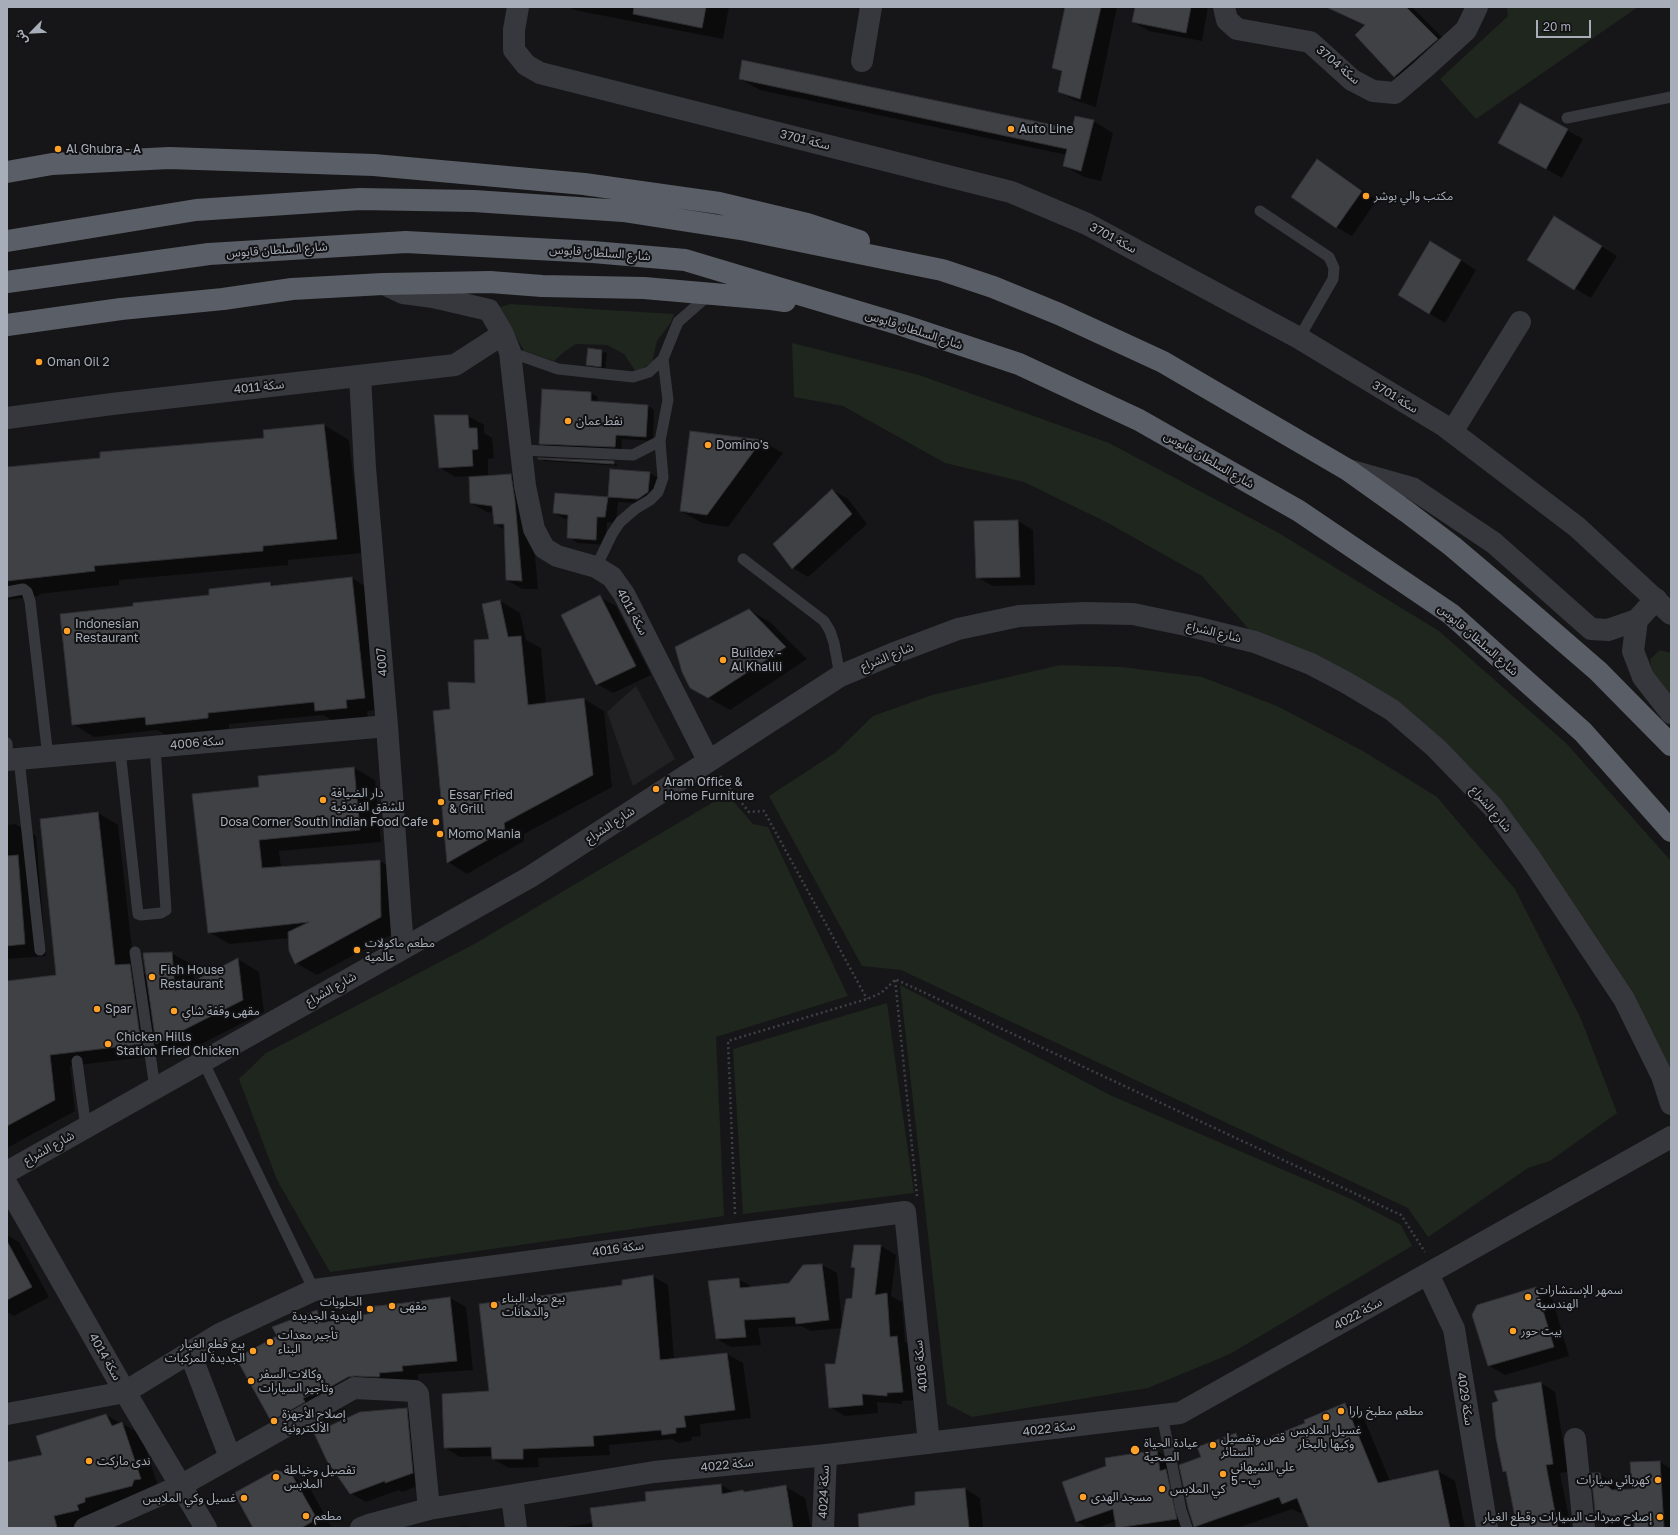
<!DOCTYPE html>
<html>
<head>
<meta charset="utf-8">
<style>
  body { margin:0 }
  #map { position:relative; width:1678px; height:1535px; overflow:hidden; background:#161618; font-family:"Golos Text","Noto Sans Arabic",sans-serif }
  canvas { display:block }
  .frame { position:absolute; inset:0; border:8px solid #a7aeb9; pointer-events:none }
  .north { position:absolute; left:12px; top:12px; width:40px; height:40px; -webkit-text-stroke:3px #111113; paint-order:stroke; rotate:246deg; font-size:11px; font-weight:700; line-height:16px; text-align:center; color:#a7aeb9 }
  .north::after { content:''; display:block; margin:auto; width:14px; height:18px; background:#a7aeb9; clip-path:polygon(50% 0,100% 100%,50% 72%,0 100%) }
  .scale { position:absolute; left:1536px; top:20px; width:55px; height:18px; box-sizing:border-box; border:2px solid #a7aeb9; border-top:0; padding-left:5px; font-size:12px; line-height:14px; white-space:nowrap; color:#a7aeb9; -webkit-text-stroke:3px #111113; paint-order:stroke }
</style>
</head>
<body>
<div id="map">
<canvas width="1678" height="1535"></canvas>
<div class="frame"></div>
<div class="north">ش</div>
<div class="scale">20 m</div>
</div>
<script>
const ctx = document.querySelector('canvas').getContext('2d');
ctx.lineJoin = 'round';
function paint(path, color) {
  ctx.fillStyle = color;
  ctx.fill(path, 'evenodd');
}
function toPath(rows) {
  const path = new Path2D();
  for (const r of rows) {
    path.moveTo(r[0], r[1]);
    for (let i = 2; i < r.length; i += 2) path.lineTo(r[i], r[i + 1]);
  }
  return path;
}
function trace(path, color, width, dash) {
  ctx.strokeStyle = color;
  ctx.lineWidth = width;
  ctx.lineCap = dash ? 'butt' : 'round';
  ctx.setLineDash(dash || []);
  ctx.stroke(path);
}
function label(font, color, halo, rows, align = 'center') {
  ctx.font = font + ' "Golos Text","Noto Sans Arabic",sans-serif';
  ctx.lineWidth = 4;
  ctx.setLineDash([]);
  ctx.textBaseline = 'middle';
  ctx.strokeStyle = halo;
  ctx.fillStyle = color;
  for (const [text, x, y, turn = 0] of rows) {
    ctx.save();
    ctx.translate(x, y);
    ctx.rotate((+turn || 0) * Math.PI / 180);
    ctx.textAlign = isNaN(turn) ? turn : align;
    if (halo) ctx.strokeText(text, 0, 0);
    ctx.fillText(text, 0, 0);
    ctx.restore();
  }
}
paint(toPath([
  [636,686,675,759,633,786,607,712]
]), '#222225');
paint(toPath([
  [1507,7,1638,7,1476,119,1440,79,1508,16],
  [510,304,674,314,671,322,657,341,652,363,636,372,624,354,607,345,576,344,564,352,554,361,524,351,500,307],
  [792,343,919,375,1109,443,1277,532,1439,631,1566,743,1671,861,1671,1082,1440,744,1255,636,1202,576,1108,523,1024,482,945,463,843,406,794,397],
  [1660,650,1671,653,1671,699,1653,679,1650,659],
  [1060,665,1122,667,1202,677,1277,706,1363,751,1437,797,1515,889,1581,1019,1617,1113,1550,1161,1528,1168,1428,1237,1408,1208,901,970,862,966,769,796,835,753,873,716,932,695],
  [727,794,753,824,768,827,848,996,716,1037,724,1216,330,1272,277,1180,239,1079,266,1053,476,943],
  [900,985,1112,1096,1351,1199,1401,1225,1412,1246,1230,1354,1148,1388,972,1417,947,1404],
  [887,1003,914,1193,743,1214,733,1049]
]), '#1e261e');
paint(toPath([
  [569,7,729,7,723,39,574,10],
  [1066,7,1117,7,1096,107,1074,100,1059,92,1063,73,1053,68],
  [1136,7,1208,7,1202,41,1149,31,1133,22],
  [1326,7,1412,7,1453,48,1411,85,1395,76,1356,35,1365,26],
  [740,79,1073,130,1093,121,1113,133,1101,181,1084,177,1064,166,1067,155,760,90],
  [1089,135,1091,135,1085,159,1083,159],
  [1521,104,1583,139,1562,178,1500,142],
  [1317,161,1333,170,1377,200,1352,236,1336,227],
  [1570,226,1617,256,1591,298,1528,260],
  [1446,251,1476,270,1445,323,1399,295],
  [588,349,602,351,607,353,605,369,592,367,587,364],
  [591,393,598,397,597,403,648,406,654,410,653,441,622,439,621,450,547,447,540,443],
  [468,416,484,425,484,433,492,438,494,458,488,459,488,477,511,475,527,484,531,511,538,589,522,589,507,580,505,530,495,524,494,513,487,512,471,503,484,475,455,477,440,468],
  [324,425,349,440,362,553,288,560,288,565,119,580,119,585,39,594,39,596,7,600,7,471,265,439],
  [691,432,762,441,783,453,728,527,702,523,681,511],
  [540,459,614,462,618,466,544,461],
  [611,470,650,473,660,479,649,504,618,502,616,523,607,522,606,545,578,543,568,537,569,519,565,519,554,513,556,494,609,498],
  [832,490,848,499,867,524,808,577,793,568],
  [1018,521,1033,530,1035,585,993,586,977,577],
  [352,578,373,591,386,709,367,711,368,720,337,723,323,715,229,724,229,730,168,736,157,730,94,737,73,724,134,607,210,596,270,583,275,586],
  [600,597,616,606,651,675,613,693,597,684],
  [500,601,520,613,526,640,541,648,546,704,584,699,604,711,612,787,524,834,524,841,467,874,448,862,451,710,476,684,491,640],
  [749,610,770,622,807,659,730,710,691,688],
  [354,768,375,780,381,842,279,851,281,868,380,861,401,873,402,929,317,975,296,963,289,938,230,944,209,932,260,788],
  [98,813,118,825,134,967,147,975,171,953,193,965,194,982,238,959,259,972,264,1012,178,1056,160,1045,161,1055,70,1066,75,1111,7,1148,7,982,57,975],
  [15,824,36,836,46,956,7,959,7,825],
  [7,1235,19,1242,49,1297,14,1316,7,1312],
  [881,1246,896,1255,891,1296,902,1302,905,1342,912,1346,918,1400,902,1401,902,1404,877,1402,878,1413,845,1416,830,1407,842,1328,811,1331,801,1326,758,1328,761,1345,731,1347,717,1339,738,1279,753,1287,790,1284,822,1265,837,1273,842,1323,853,1299,856,1269,852,1267],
  [652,1276,668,1285,674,1359,727,1354,743,1363,751,1418,700,1424,701,1436,692,1437,691,1441,678,1443,672,1439,609,1445,610,1455,538,1458,539,1467,509,1468,493,1459,493,1456,460,1457,444,1447,490,1392,624,1286],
  [1536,1288,1552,1298,1569,1356,1505,1375,1489,1366,1473,1315],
  [450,1298,466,1307,473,1370,418,1374,418,1380,371,1384,287,1429,272,1420,278,1336,317,1312,333,1322],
  [1541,1383,1555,1392,1568,1472,1560,1473,1571,1528,1518,1528,1508,1473,1504,1471],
  [1345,1404,1362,1414,1390,1481,1438,1471,1455,1481,1465,1528,1310,1528,1304,1512,1300,1513,1292,1509,1237,1528,1197,1528,1195,1527,1202,1458,1236,1435,1254,1444,1306,1424],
  [407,1409,422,1419,428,1482,402,1492,399,1490,366,1502,350,1493],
  [106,1415,141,1434,159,1489,98,1521,73,1527,73,1528,7,1528,7,1463,43,1456],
  [1157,1451,1171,1459,1180,1479,1191,1527,1117,1528,1116,1521,1097,1528,1088,1528,1077,1522,1107,1467],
  [1660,1462,1671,1469,1671,1528,1636,1528,1635,1524,1611,1528,1597,1520,1599,1474,1614,1482,1616,1491,1633,1490],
  [292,1476,308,1485,332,1528,254,1528],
  [721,1485,735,1493,743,1492,746,1493,786,1487,805,1498,811,1528,557,1528,593,1523,648,1502,647,1493],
  [965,1489,980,1498,983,1528,860,1528,916,1505,916,1492],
  [465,1526,470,1528,454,1528]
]), '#0007');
const building = toPath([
  [634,7,706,7,702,28,633,14,634,7],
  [1065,7,1101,7,1080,99,1058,92,1062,71,1052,68,1065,7],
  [1135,7,1191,7,1186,33,1132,22,1135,7],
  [1326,7,1406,7,1438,39,1394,77,1355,35,1365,25,1326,7],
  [742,60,1072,129,1075,116,1094,120,1081,171,1063,166,1067,149,739,79,742,60],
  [1520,103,1568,129,1546,169,1498,143,1520,103],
  [1317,159,1362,191,1336,228,1291,197,1317,159],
  [1554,216,1602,246,1574,290,1527,260,1554,216],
  [1430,241,1461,260,1429,314,1398,295,1430,241],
  [588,348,602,350,601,367,586,365,588,348],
  [542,389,591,392,591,401,648,405,646,437,616,435,615,447,539,444,542,389],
  [434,415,468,415,469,428,477,428,478,449,472,450,473,466,439,468,434,415],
  [324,424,337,539,263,546,263,551,94,566,95,571,7,581,7,467,100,458,100,452,264,438,263,430,324,424],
  [690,431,762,440,707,515,680,511,690,431],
  [538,458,614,461,614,464,538,459,538,458],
  [610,469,650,472,648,492,638,499,608,497,610,469],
  [511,474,515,501,522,581,506,580,504,524,494,524,492,506,470,503,469,477,511,474],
  [832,489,852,514,792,569,773,544,832,489],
  [555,493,608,497,605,517,597,517,596,540,567,538,568,515,553,513,555,493],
  [1018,520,1020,577,976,578,974,521,1018,520],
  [352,577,365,698,346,700,347,708,315,711,314,702,208,713,208,718,146,725,145,717,72,725,60,614,133,606,133,603,209,595,209,589,270,582,271,586,352,577],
  [600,595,636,666,596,685,561,615,600,595],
  [500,600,508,637,521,636,528,705,584,698,593,775,504,823,505,830,447,863,433,711,450,709,448,682,475,683,474,640,489,639,482,604,500,600],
  [749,609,786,647,708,698,690,688,682,672,675,647,749,609],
  [354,767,360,830,259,840,262,868,380,860,381,917,295,964,289,951,288,932,309,922,208,933,192,794,259,787,258,776,354,767],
  [98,812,115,965,130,964,141,1044,50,1055,55,1100,7,1126,7,981,56,975,40,819,98,812],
  [18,855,25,944,7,946,7,856,18,855],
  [172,952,175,991,238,958,243,1000,156,1044,143,953,172,952],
  [7,1241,32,1287,7,1300,7,1241],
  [854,1245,881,1245,875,1295,887,1293,890,1337,897,1336,903,1392,887,1393,887,1396,862,1394,863,1405,829,1408,825,1364,835,1364,846,1299,852,1298,855,1268,851,1267,854,1245],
  [822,1264,829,1320,796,1324,795,1317,744,1320,746,1337,716,1339,708,1281,739,1278,740,1288,789,1283,803,1265,822,1264],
  [653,1275,660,1360,727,1353,735,1410,684,1416,686,1427,676,1428,676,1433,662,1435,661,1430,593,1436,594,1446,523,1449,523,1459,492,1459,491,1447,444,1448,442,1394,489,1391,479,1304,622,1285,622,1280,653,1275],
  [1536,1287,1554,1347,1488,1366,1472,1315,1477,1305,1536,1287],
  [450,1297,457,1361,402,1366,403,1371,379,1373,380,1376,378,1377,355,1376,348,1377,332,1386,303,1398,305,1402,271,1421,236,1358,277,1336,272,1327,317,1310,321,1323,368,1314,367,1307,396,1304,450,1297],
  [1541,1382,1553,1464,1546,1465,1558,1528,1517,1528,1506,1471,1503,1472,1496,1438,1492,1403,1498,1401,1494,1391,1541,1382],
  [1345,1403,1378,1483,1438,1470,1450,1528,1309,1528,1297,1498,1282,1504,1279,1497,1194,1527,1188,1508,1179,1465,1201,1457,1197,1447,1236,1433,1240,1444,1249,1440,1251,1445,1305,1423,1304,1420,1345,1403],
  [407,1408,413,1473,385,1483,385,1481,350,1494,327,1461,314,1433,360,1412,407,1408],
  [106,1414,112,1426,122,1422,141,1479,134,1480,132,1486,85,1498,85,1502,77,1505,79,1510,54,1516,57,1528,7,1528,7,1462,42,1455,36,1436,106,1414],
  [1157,1450,1160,1471,1166,1469,1177,1519,1116,1528,1113,1509,1076,1522,1062,1482,1106,1466,1105,1458,1157,1450],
  [1660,1461,1664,1528,1634,1528,1634,1514,1596,1520,1591,1473,1600,1473,1602,1481,1612,1490,1632,1489,1630,1462,1660,1461],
  [276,1470,292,1475,317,1519,301,1528,253,1528,234,1493,276,1470],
  [721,1484,722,1494,743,1490,744,1492,786,1485,793,1528,593,1528,590,1508,646,1501,645,1492,721,1484],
  [965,1488,969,1528,859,1528,858,1514,915,1505,915,1492,965,1488]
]);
paint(building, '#404145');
trace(building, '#303034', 1);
trace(toPath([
  [720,776,749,812,764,811,867,999],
  [917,1196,895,979,1401,1215,1425,1252],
  [735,1214,728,1041,867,999,881,993,895,980]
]), '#3d4044', 2.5, [2, 3]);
trace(toPath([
  [1567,118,1671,97],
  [1260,211,1329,257,1334,268,1333,279,1299,338],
  [510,352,558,369,633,377,649,372,663,359,678,322,703,300,713,297],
  [521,450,633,455,660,441,668,400,663,359],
  [743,559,824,621,830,631,834,643,840,676],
  [596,567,612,534,620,522,635,509,650,500,658,492,663,478,660,441],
  [7,592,23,589,27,592,30,601,48,757],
  [7,743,8,760],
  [120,750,138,914,141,915,161,913,166,910,155,747],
  [19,759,40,950],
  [135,952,155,1088],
  [77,1061,86,1128],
  [203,1061,314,1290],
  [1162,1415,1181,1510,1187,1528]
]), '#37383d', 11);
trace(toPath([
  [518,7,514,30,514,50,526,65,540,73,1011,192,1087,224,1299,338,1443,425,1577,527,1671,614],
  [1224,7,1227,20,1237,29,1310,42,1352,80,1373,91,1395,93,1422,70,1466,30,1477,7],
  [862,61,871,7],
  [384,284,403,293,433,297,489,310,503,334,510,352,525,486,534,529,544,548,557,556,596,567,612,577,624,594,708,760],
  [360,376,365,468,387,726,403,948],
  [7,418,112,404,455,365,503,334],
  [1452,432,1520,322],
  [1352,471,1412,488,1494,543,1591,629,1608,630,1637,620,1656,599],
  [1637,620,1633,651,1643,677,1671,713],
  [7,760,387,726],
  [1428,1274,1454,1329,1487,1528],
  [190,1353,230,1457],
  [7,1414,125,1392,220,1334,314,1290,905,1212,929,1443],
  [1575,1439,1584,1528],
  [512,1496,516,1528],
  [85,1528,180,1486,354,1388,415,1391,418,1394,429,1509],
  [361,1528,369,1525,429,1509,654,1472,826,1455,1180,1413,1671,1137],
  [823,1528,826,1455]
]), '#37383d', 22);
trace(toPath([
  [7,1172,530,877,840,676,897,652,958,629,1019,616,1085,613,1133,614,1186,625,1255,642,1311,664,1347,683,1392,710,1436,748,1493,807,1531,859,1624,999,1662,1076,1671,1104],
  [7,1185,125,1392,206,1528]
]), '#37383d', 22);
trace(toPath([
  [7,172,52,164,169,158,374,165,584,184,719,203,807,224,859,241],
  [7,241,196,210,360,199,474,201,623,211,746,230,942,270,993,287,1059,314,1163,362,1348,470,1407,512,1452,546,1517,601,1598,671,1671,745],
  [7,282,209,254,406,242,593,252,685,260,902,325,1019,364,1139,420,1299,511,1451,614,1583,732,1671,831],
  [7,325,121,309,223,299,292,289,383,284,490,282,542,286,644,288,771,299,785,301]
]), '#5a5e66', 22);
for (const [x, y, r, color] of [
  [1011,129,4,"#ffa127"],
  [58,149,4,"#ffa127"],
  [1366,196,4,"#ffa127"],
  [39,362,4,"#ffa127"],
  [568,421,4,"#ffa127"],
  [708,445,4,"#ffa127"],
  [67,631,4,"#ffa127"],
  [723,660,4,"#ffa127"],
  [656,789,4,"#ffa127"],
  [323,800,4,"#ffa127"],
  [441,802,4,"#ffa127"],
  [436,822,4,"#ffa127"],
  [440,834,4,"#ffa127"],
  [357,950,4,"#ffa127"],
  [152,977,4,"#ffa127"],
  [97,1009,4,"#ffa127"],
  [174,1011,4,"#ffa127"],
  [108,1044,4,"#ffa127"],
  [1528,1297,4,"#ffa127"],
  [494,1305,4,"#ffa127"],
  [392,1306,4,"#ffa127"],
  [370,1309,4,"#ffa127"],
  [1513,1331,4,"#ffa127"],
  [270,1342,4,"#ffa127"],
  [253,1351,4,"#ffa127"],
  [251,1381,4,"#ffa127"],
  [1341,1411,4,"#ffa127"],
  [1326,1417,4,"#ffa127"],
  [274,1421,4,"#ffa127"],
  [1213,1445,4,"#ffa127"],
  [1135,1450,5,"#ffa127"],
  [89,1461,4,"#ffa127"],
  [1223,1474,4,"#ffa127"],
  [276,1477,4,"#ffa127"],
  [1658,1480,4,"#ffa127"],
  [1162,1489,4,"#ffa127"],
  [1083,1497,4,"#ffa127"],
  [244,1498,4,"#ffa127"],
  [306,1516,4,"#ffa127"],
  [1660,1517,4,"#ffa127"]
]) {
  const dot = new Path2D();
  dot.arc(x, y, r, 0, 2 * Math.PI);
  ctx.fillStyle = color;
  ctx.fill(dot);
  trace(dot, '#111113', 1.5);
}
label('12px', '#a7aeb9', '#111113', [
  ["سكة 3704",1338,65,40],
  ["سكة 3701",805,140,14],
  ["سكة 3701",1113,238,28],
  ["شارع السلطان قابوس",277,250,-4],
  ["شارع السلطان قابوس",600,253,4],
  ["شارع السلطان قابوس",914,330,18],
  ["سكة 4011",259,387,-6],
  ["سكة 3701",1395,397,31],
  ["شارع السلطان قابوس",1209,460,30],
  ["سكة 4011",632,612,61],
  ["شارع الشراع",1214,632,14],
  ["شارع السلطان قابوس",1478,640,41],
  ["شارع الشراع",887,657,-22],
  ["4007",382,662,-95],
  ["سكة 4006",197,743,-5],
  ["شارع الشراع",1491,809,50],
  ["شارع الشراع",610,825,-33],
  ["شارع الشراع",331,989,-29],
  ["شارع الشراع",49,1148,-29],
  ["سكة 4016",618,1249,-8],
  ["سكة 4022",1358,1314,-29],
  ["سكة 4014",105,1357,60],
  ["سكة 4016",921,1366,-96],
  ["سكة 4029",1465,1399,81],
  ["سكة 4022",1049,1429,-7],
  ["سكة 4022",727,1465,-6],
  ["سكة 4024",824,1492,-88]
]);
label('12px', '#a7aeb9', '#111113', [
  ["Auto Line",1019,129],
  ["Al Ghubra - A",66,149],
  ["مكتب والي بوشر",1374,196],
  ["Oman Oil 2",47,362],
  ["نفط عمان",576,421],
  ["Domino's",716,445],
  ["Indonesian",75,624],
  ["Restaurant",75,638],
  ["Buildex -",731,653],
  ["Al Khalili",731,667],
  ["Aram Office &",664,782],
  ["Home Furniture",664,796],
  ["دار الضيافة",331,793],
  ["للشقق الفندقية",331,807],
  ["Essar Fried",449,795],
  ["& Grill",449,809],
  ["Dosa Corner South Indian Food Cafe",428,822,"right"],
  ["Momo Mania",448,834],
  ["مطعم ماكولات",365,943],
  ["عالمية",365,957],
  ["Fish House",160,970],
  ["Restaurant",160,984],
  ["Spar",105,1009],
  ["مقهى وقفة شاي",182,1011],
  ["Chicken Hills",116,1037],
  ["Station Fried Chicken",116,1051],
  ["سمهر للإستشارات",1536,1290],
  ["الهندسية",1536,1304],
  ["بيع مواد البناء",502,1298],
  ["والدهانات",502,1312],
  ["الحلويات",362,1302,"right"],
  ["الهندية الجديدة",362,1316,"right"],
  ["مقهى",400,1306],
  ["بيت حور",1521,1331],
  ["تأجير معدات",278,1335],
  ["البناء",278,1349],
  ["بيع قطع الغيار",245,1344,"right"],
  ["الجديدة للمركبات",245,1358,"right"],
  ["وكالات السفر",259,1374],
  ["وتأجير السيارات",259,1388],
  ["مطعم مطبخ رارا",1349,1411],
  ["إصلاح الأجهزة",282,1414],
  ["الالكترونية",282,1428],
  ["غسيل الملابس",1326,1430,"center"],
  ["وكيها بالبخار",1326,1444,"center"],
  ["قص وتفصيل",1221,1438],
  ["الستائر",1221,1452],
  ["عيادة الحياة",1144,1443],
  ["الصحية",1144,1457],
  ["ندى ماركت",97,1461],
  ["علي الشيهاني",1231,1467],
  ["ب - 5",1231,1481],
  ["تفصيل وخياطة",284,1470],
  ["الملابس",284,1484],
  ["كهربائي سيارات",1650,1480,"right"],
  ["كي الملابس",1170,1489],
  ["مسجد الهدى",1091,1497],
  ["غسيل وكي الملابس",236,1498,"right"],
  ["مطعم",314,1516],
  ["إصلاح مبردات السيارات وقطع الغيار",1652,1517,"right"]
], 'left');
</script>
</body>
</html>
